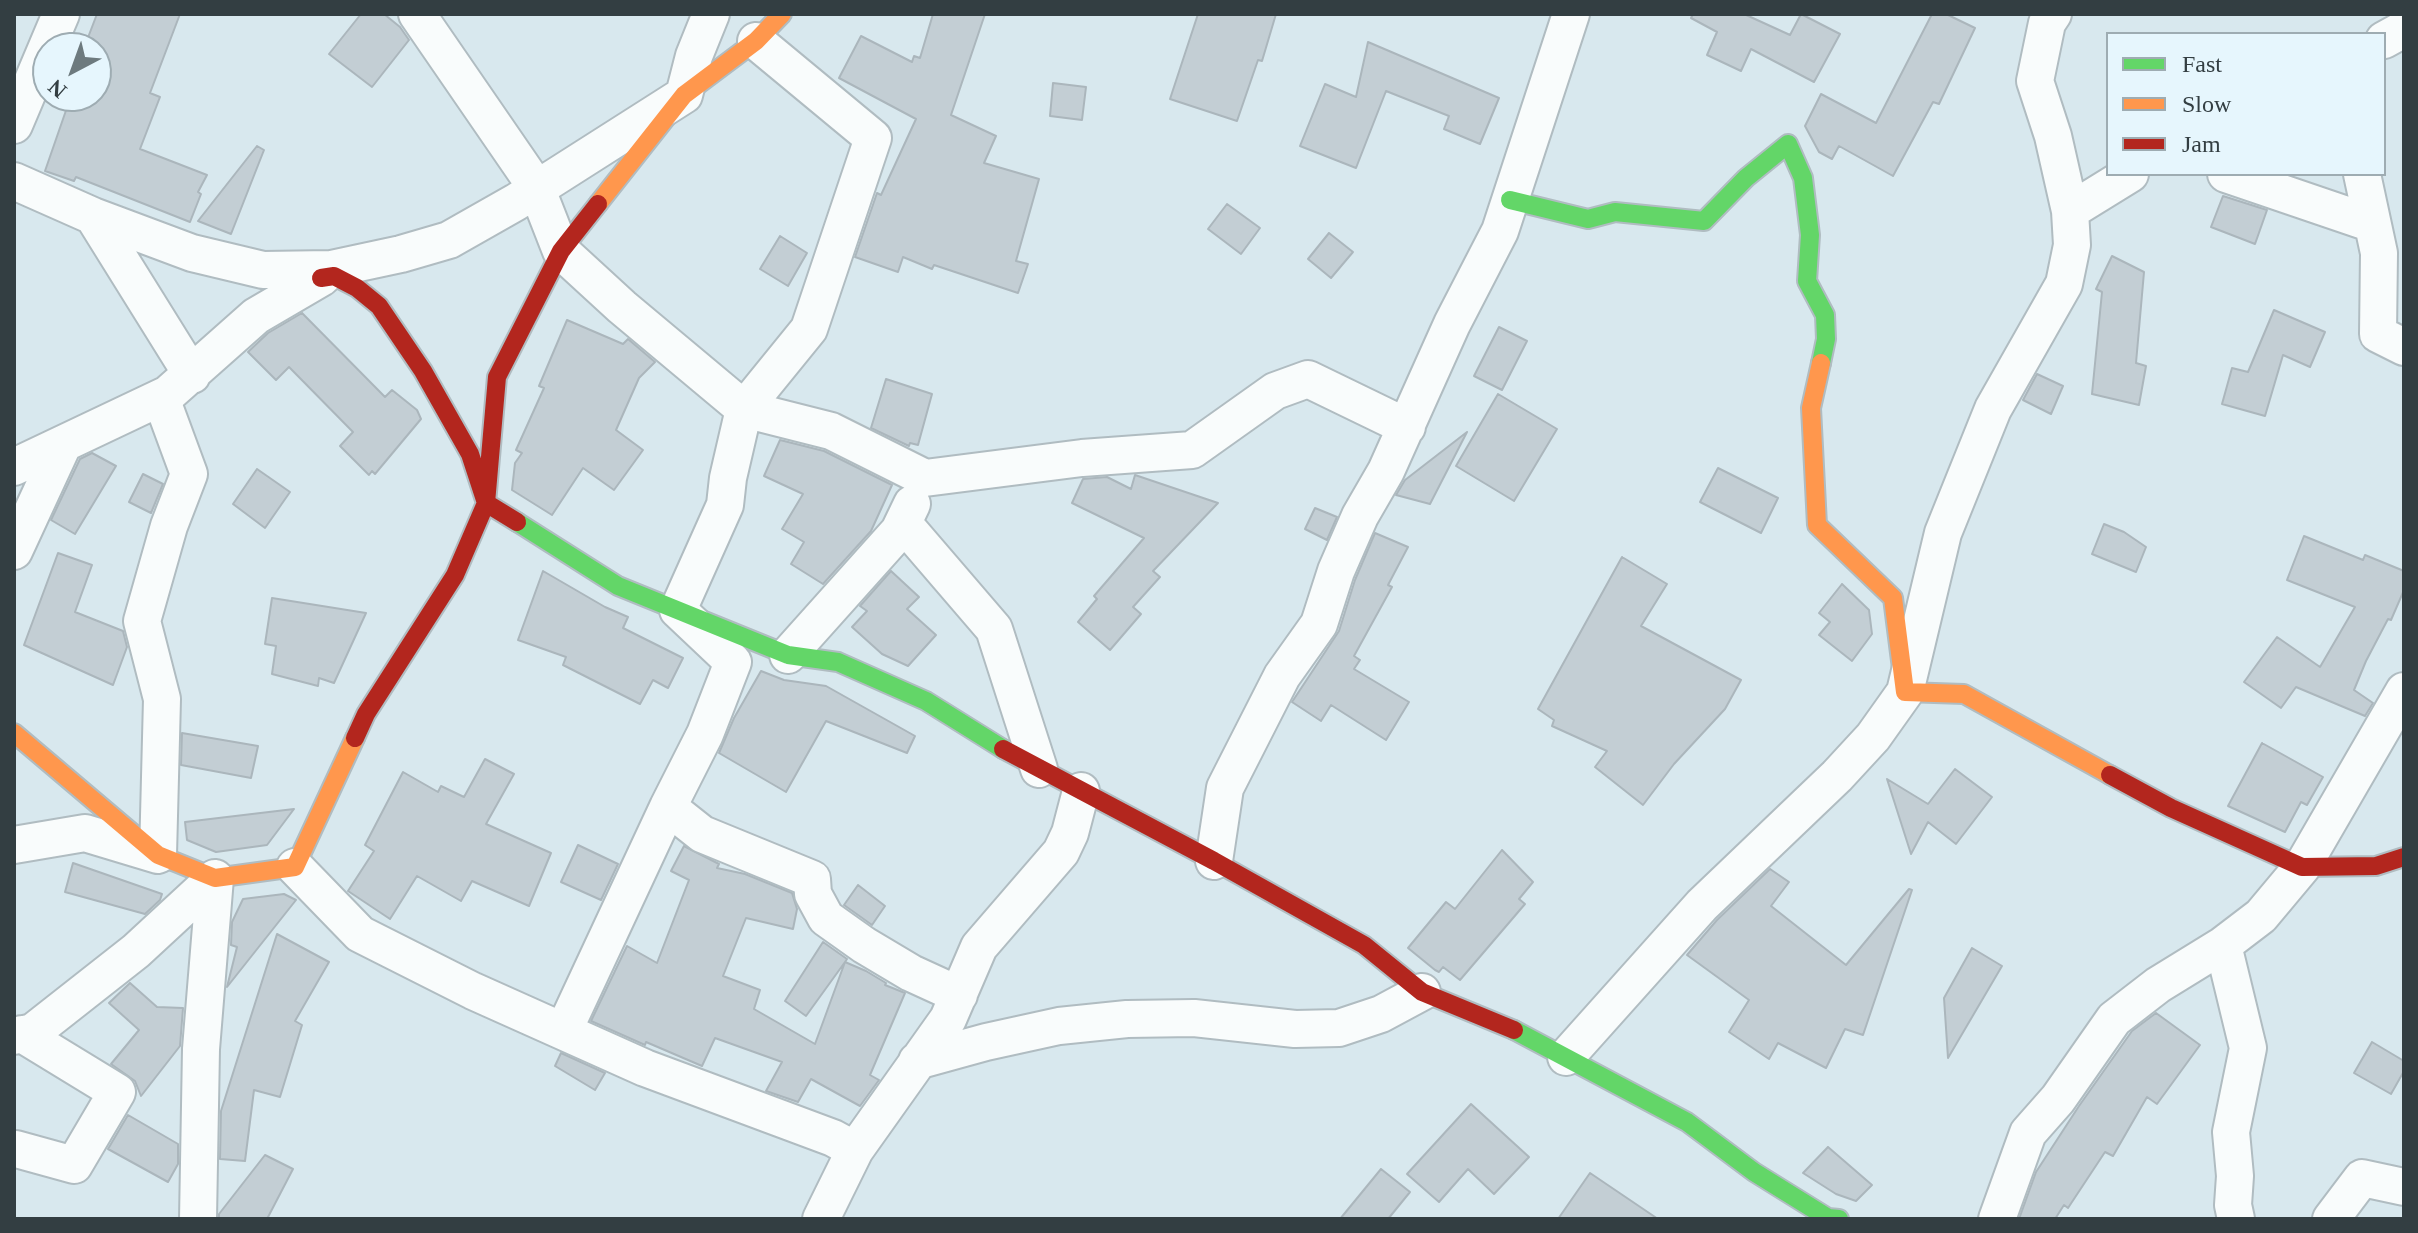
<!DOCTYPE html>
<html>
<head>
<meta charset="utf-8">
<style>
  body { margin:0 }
  #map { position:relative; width:2418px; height:1233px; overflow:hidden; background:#d8e8ee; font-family:"Times New Roman",serif }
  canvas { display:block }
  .frame { position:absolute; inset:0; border:16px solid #333e42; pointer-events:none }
  .legend { position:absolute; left:2106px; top:32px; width:280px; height:144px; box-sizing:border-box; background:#e6f6fd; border:2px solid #9eacb2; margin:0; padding:10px 14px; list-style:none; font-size:24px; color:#333e42 }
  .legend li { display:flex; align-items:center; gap:16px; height:40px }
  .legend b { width:40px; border:2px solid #9eacb2 }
  .north { position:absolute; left:32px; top:32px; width:80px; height:80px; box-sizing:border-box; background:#e6f6fd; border:2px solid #9eacb2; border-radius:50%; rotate:221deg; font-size:22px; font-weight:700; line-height:32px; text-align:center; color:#333e42 }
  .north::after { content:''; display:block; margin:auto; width:28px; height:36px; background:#6d7a7e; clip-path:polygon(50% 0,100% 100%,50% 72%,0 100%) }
</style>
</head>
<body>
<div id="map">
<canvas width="2418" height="1233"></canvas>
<div class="frame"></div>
<ul class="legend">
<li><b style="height:10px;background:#63d668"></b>Fast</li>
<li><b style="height:10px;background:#ff974d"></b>Slow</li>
<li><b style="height:10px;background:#b3261e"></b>Jam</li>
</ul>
<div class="north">N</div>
</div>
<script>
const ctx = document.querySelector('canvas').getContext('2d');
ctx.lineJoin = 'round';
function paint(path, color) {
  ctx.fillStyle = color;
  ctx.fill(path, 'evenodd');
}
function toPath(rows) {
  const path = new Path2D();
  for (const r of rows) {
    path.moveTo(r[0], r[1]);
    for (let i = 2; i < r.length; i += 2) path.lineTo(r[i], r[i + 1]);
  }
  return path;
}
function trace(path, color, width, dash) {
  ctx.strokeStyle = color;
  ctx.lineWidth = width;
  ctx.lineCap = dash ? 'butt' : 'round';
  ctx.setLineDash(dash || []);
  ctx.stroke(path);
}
const building = toPath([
  [97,14,180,14,150,93,160,97,140,149,207,175,198,192,201,194,190,222,76,177,74,181,45,171,71,96,96,96,96,48,84,48,97,14],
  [361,14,384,14,400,27,409,40,372,87,329,54,361,14],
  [933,14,985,14,951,115,996,136,984,163,1039,179,1016,261,1028,264,1018,293,934,265,932,269,903,257,898,272,855,257,877,193,881,195,916,119,839,78,861,36,912,62,914,56,920,58,933,14],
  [1198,14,1276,14,1262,61,1258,60,1237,121,1170,99,1198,14],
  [1693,14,1744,14,1790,35,1801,14,1840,34,1814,82,1751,49,1741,71,1707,55,1717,32,1691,18,1693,14],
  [1932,14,1946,14,1975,28,1939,104,1933,102,1893,176,1839,146,1832,159,1819,152,1805,126,1821,94,1876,123,1932,14],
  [1368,42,1499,98,1480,144,1444,129,1449,116,1386,91,1356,168,1300,146,1325,84,1356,97,1368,42],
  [1053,83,1086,87,1082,120,1050,116,1053,83],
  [257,146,264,150,231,234,198,221,257,146],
  [2223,196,2267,210,2255,244,2211,227,2223,196],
  [1227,204,1260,228,1241,254,1208,229,1227,204],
  [1329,233,1353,252,1331,278,1308,259,1329,233],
  [780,236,807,253,788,286,760,269,780,236],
  [2112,256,2144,272,2136,363,2146,366,2139,405,2092,394,2102,292,2096,289,2112,256],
  [2274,310,2325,332,2310,367,2283,355,2265,416,2222,404,2232,368,2248,372,2274,310],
  [302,313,385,397,392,390,417,410,421,419,375,474,372,471,369,475,340,446,353,432,289,367,276,380,248,352,268,333,302,313],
  [567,320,623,344,628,339,655,362,639,378,616,430,643,450,614,490,583,468,552,515,512,490,515,463,522,453,516,450,544,388,539,386,567,320],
  [1499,327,1527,341,1502,390,1474,376,1499,327],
  [2037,374,2063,386,2051,414,2023,400,2037,374],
  [886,379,932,394,918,445,910,443,909,446,871,428,886,379],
  [1498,394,1557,429,1514,501,1456,466,1498,394],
  [1467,432,1430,504,1396,495,1405,480,1467,432],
  [780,440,824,451,892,485,871,531,823,584,791,564,804,542,782,529,803,494,764,476,780,440],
  [92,453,116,466,75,534,51,520,80,459,92,453],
  [1718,468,1778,498,1761,533,1700,502,1718,468],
  [257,469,290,492,265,528,233,504,257,469],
  [143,474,163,484,151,513,129,502,143,474],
  [1135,475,1218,503,1153,571,1160,577,1133,607,1141,614,1110,650,1078,622,1097,599,1094,596,1144,538,1072,503,1083,479,1107,477,1131,489,1135,475],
  [1315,508,1337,517,1327,540,1305,529,1315,508],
  [2104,524,2124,532,2146,547,2136,572,2092,554,2104,524],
  [1375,533,1408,547,1388,585,1392,587,1354,656,1360,660,1354,669,1409,702,1386,740,1331,705,1321,721,1292,702,1339,631,1355,580,1375,533],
  [2304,536,2363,560,2365,555,2404,571,2404,590,2391,620,2388,619,2366,661,2354,690,2373,703,2365,716,2296,687,2281,708,2244,682,2277,637,2320,667,2355,607,2287,580,2304,536],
  [58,553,92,565,75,612,123,631,127,647,113,685,24,645,58,553],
  [1622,557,1667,584,1641,626,1741,680,1725,709,1674,764,1643,805,1595,767,1607,751,1552,726,1554,720,1538,709,1622,557],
  [543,571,605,607,628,617,623,628,683,658,668,688,653,680,640,704,563,665,566,657,518,640,543,571],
  [891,571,919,597,907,609,936,635,908,666,882,654,852,627,867,611,860,606,891,571],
  [1842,584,1869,610,1872,634,1852,661,1819,635,1830,622,1819,613,1842,584],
  [272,598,366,613,334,683,319,678,318,686,272,674,276,646,265,644,272,598],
  [761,671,784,680,826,686,915,736,907,753,826,721,786,792,719,753,734,718,761,671],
  [182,733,258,746,251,778,181,765,182,733],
  [2262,743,2323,777,2307,805,2301,802,2285,832,2228,806,2262,743],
  [485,759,514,774,486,824,551,853,529,906,472,881,461,901,417,876,390,919,348,891,374,851,365,845,403,772,438,792,441,786,464,797,485,759],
  [1955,769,1992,797,1956,844,1928,822,1911,854,1887,779,1928,804,1955,769],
  [294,809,267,845,216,852,187,840,185,822,294,809],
  [578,845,618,864,601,900,561,882,578,845],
  [684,846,719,864,717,868,745,874,792,893,797,909,793,929,746,918,723,976,760,990,754,1009,815,1044,845,962,806,1016,785,1001,823,942,847,959,845,962,866,971,886,983,885,985,905,993,870,1075,879,1080,860,1106,811,1079,798,1102,766,1091,782,1062,715,1038,702,1066,646,1042,645,1045,591,1021,627,946,657,963,689,880,671,871,684,846],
  [1502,850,1533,882,1519,899,1525,904,1460,980,1443,967,1439,972,1435,970,1408,948,1446,902,1455,909,1502,850],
  [73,863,162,894,160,900,145,914,65,892,73,863],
  [1770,869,1789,882,1771,906,1846,965,1909,889,1912,890,1863,1035,1845,1029,1826,1068,1778,1043,1769,1059,1729,1032,1749,1000,1687,955,1717,920,1770,869],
  [858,885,885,906,872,925,844,905,858,885],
  [284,894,296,900,227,987,237,947,231,945,232,922,243,899,284,894],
  [277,934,329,962,295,1021,302,1025,280,1097,254,1090,245,1161,220,1159,221,1111,277,934],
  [1972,948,2002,966,1948,1058,1944,998,1972,948],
  [130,983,157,1007,183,1008,180,1046,141,1096,135,1081,111,1064,139,1030,109,1003,130,983],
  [2156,1013,2200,1045,2157,1104,2147,1097,2113,1156,2105,1152,2068,1208,2064,1205,2055,1219,2019,1219,2036,1172,2079,1106,2132,1031,2156,1013],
  [2372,1042,2404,1061,2404,1071,2391,1094,2354,1073,2372,1042],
  [561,1053,605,1073,595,1090,555,1066,561,1053],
  [1471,1104,1529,1157,1494,1194,1468,1169,1439,1202,1407,1174,1471,1104],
  [128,1115,178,1144,178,1164,168,1182,108,1149,128,1115],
  [1828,1147,1872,1185,1856,1201,1836,1194,1803,1173,1828,1147],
  [265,1155,293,1169,267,1219,219,1219,219,1214,265,1155],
  [1381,1169,1410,1192,1388,1219,1340,1219,1381,1169],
  [1590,1173,1658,1219,1558,1219,1590,1173]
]);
paint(building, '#c3ced4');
trace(building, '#abb6bc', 2);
const street = toPath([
  [417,14,536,187,561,251,622,307,744,409,831,431,925,478,1082,458,1192,450,1275,391,1308,379,1407,427],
  [2384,40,2404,29],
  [756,41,873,138,809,329,744,409,728,478,725,505,678,610,733,662,705,734,668,807,702,834,812,879,813,894,826,918,864,945,911,973,959,995],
  [14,125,61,14],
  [2226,174,2370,223],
  [2362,174,2379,253,2378,334,2404,347],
  [14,181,93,216,192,253,263,270,331,269,401,254,449,240,516,202,684,95,694,56,711,14],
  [2070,211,2130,174],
  [93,216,192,375],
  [14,467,168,394,256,316,321,278,331,269],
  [903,523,994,629,1039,769],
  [14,551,63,445],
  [788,655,899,531,912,504],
  [14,845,85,833,158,855,162,699,142,621,169,526,189,474,161,398],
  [1214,861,1225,788,1282,676,1319,624,1336,571,1360,516,1386,471,1452,324,1500,231,1571,14],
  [295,867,360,934,473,991,645,1068,833,1138,855,1150],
  [2223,945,2248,1048,2231,1132,2235,1176,2233,1205,2236,1219],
  [564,1030,668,807],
  [14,1036,33,1032,136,951,215,878],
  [1566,1057,1702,905,1837,776,1873,737,1905,692,1943,533,1993,409,2064,284,2072,245,2070,211,2053,136,2035,81,2047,23,2053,14],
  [917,1061,986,1042,1059,1026,1127,1019,1194,1018,1295,1029,1339,1028,1381,1014,1422,992],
  [16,1149,74,1165,117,1092,22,1034],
  [198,1219,201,1049,215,878],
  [821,1219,855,1150,948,1019,979,947,1061,852,1070,833,1081,791],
  [1997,1219,2028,1133,2058,1099,2114,1019,2158,985,2223,945,2261,916,2302,867,2404,691],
  [2331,1219,2362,1178,2404,1187]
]);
const fast = toPath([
  [1510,200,1588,219,1615,212,1704,221,1746,178,1788,144,1803,178,1810,235,1807,281,1825,315,1826,339,1821,363],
  [517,522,618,586,788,655,838,662,926,701,1003,749],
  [1514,1030,1687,1122,1754,1172,1828,1218,1839,1219]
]);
const slow = toPath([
  [598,204,684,95,756,41,782,14],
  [1821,363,1811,408,1817,525,1893,598,1905,692,1964,694,2110,775],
  [14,733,158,855,215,878,295,867,355,738]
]);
const jam = toPath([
  [321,278,334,276,357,288,379,306,423,371,470,454,486,503,517,522],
  [355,738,366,714,455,575,486,503,497,377,561,251,598,204],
  [1003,749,1214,861,1364,945,1422,992,1514,1030],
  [2110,775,2171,808,2302,867,2376,866,2404,857]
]);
trace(street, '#b0bcc1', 40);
trace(fast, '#b0bcc1', 22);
trace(slow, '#b0bcc1', 22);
trace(jam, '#b0bcc1', 22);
trace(street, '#f9fcfc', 36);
trace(fast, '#63d668', 18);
trace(slow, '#ff974d', 18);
trace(jam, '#b3261e', 18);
</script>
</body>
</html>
